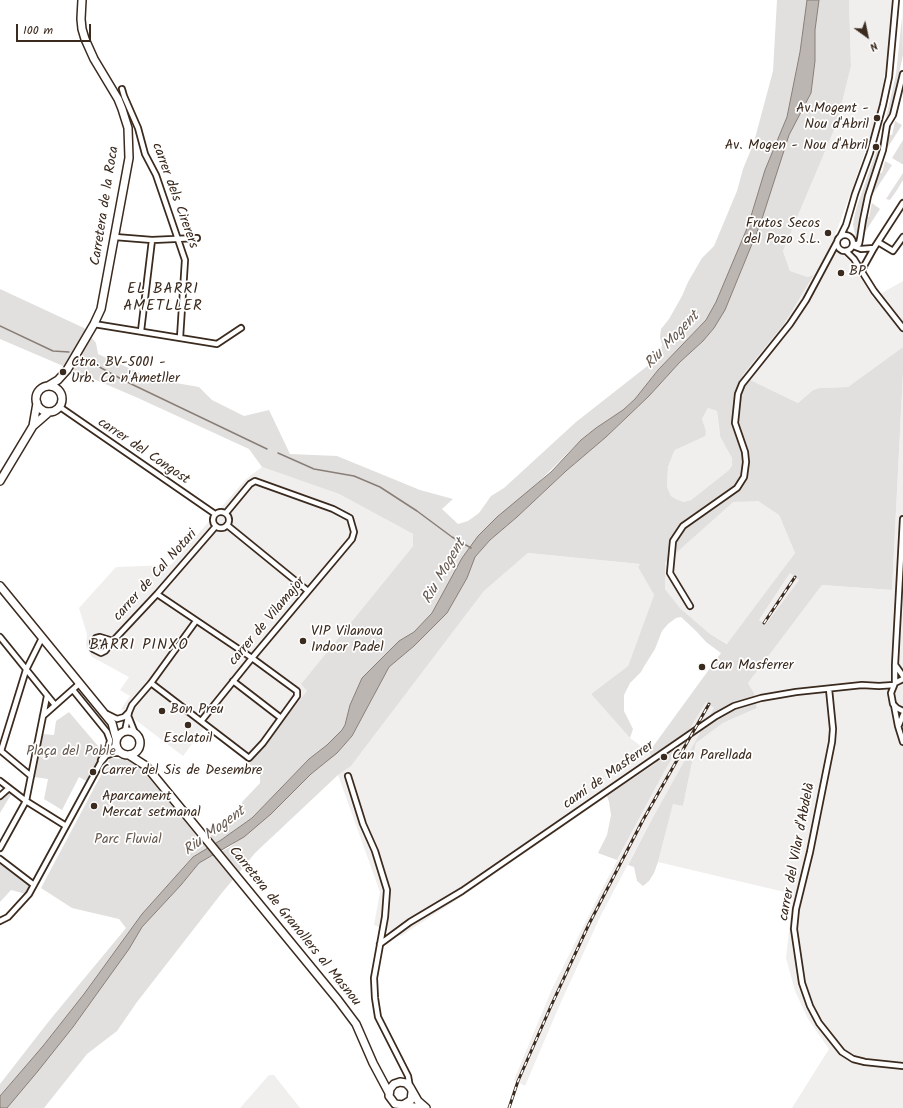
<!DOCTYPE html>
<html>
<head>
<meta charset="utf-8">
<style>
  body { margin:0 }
  #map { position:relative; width:903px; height:1108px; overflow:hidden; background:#fff; font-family:Kalam,sans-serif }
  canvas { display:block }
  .north { position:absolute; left:847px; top:16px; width:40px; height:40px; -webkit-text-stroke:3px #fff; paint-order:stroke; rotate:147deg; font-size:11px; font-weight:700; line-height:16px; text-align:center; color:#3b2a1e }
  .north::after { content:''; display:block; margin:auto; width:14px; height:18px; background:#3b2a1e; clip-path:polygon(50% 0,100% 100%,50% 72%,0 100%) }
  .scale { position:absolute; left:16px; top:24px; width:75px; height:18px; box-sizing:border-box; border:2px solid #3b2a1e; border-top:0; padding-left:5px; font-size:12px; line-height:14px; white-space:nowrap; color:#3b2a1e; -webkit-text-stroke:3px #fff; paint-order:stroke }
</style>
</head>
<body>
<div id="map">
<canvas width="903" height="1108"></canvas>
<div class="north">N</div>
<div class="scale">100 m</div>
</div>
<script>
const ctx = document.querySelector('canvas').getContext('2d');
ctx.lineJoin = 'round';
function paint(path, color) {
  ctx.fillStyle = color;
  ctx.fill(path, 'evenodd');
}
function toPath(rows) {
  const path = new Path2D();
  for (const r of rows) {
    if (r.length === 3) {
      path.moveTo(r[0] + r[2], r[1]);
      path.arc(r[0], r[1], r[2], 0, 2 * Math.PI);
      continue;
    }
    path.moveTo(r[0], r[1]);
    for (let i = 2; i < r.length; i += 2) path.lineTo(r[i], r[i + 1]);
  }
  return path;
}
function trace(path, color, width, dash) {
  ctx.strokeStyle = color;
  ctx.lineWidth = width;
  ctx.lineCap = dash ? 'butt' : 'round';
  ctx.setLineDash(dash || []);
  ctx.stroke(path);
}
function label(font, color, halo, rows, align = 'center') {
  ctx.font = font + ' Kalam,sans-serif';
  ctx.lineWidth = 3.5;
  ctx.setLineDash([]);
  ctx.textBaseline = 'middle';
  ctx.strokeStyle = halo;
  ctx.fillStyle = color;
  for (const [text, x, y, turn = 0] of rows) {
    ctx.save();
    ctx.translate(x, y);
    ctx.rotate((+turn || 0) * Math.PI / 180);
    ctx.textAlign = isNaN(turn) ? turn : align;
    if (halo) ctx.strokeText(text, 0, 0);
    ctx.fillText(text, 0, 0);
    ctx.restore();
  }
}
paint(toPath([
  [849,0,892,0,891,28,882,94,873,128,854,184,832,243,854,266,873,298,903,281,903,347,848,387,819,388,813,390,798,403,742,376,784,324,814,276,808,277,790,271,783,251,837,123,851,66],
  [903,372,903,1108,792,1108,829,1049,808,1019,795,991,786,958,793,894,658,862,673,803,683,806,696,743,723,723,757,708,754,693,748,683,822,585,892,590],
  [708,408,717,411,719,432,732,458,732,464,729,470,691,500,684,502,678,500,671,496,667,487,668,467,673,454,675,450,689,443,706,431,702,419],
  [262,467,339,494,413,534,413,546,301,684,308,691,249,764,204,728,183,756,121,709,130,696,120,690,129,677,92,657,86,646,87,634,79,608,116,567,171,565,246,479],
  [733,501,758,501,779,515,795,553,728,644,710,634,680,608,665,589,665,563],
  [528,553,640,564,638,567,654,595,628,666,591,694,630,738,649,752,656,763,464,895,401,936,374,925,380,892,338,775,351,766,484,591],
  [790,573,799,580,766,624,759,620],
  [706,702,715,708,652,819,600,917,561,1002,525,1086,514,1080,552,989,601,891,664,772],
  [269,1075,274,1075,300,1108,240,1108]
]), '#f1efee');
paint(toPath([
  [777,0,807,0,800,52,787,117,765,170,748,226,716,302,706,320,658,370,635,399,623,410,596,428,581,440,464,556,432,613,414,632,399,641,362,678,350,705,345,725,342,730,327,745,309,759,252,818,221,840,193,857,142,914,84,994,43,1046,0,1096,0,1084,49,1021,126,928,119,919,72,908,41,888,110,758,122,759,136,762,195,834,197,843,215,827,227,820,235,817,243,801,260,783,260,771,249,764,307,691,301,684,413,546,413,534,339,494,262,467,249,449,138,398,0,339,0,289,84,328,96,343,98,354,153,379,199,387,212,400,244,416,269,410,290,454,337,456,420,490,453,499,442,509,458,524,468,521,479,513,491,496,504,488,576,422,655,360,660,353,662,345,660,337,661,329,669,319,682,296,688,282,702,258,714,246,737,191,743,169,754,142,773,71],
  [819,0,849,0,851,66,837,123,783,251,790,271,808,277,814,275,784,324,742,376,798,403,813,390,819,388,848,387,903,347,903,372,892,590,822,585,748,683,754,693,757,708,723,723,696,743,683,806,673,804,658,862,654,873,649,881,643,886,637,881,634,867,628,865,652,819,714,708,706,702,664,772,617,860,598,853,607,835,611,815,609,802,607,796,656,763,649,752,721,653,706,642,697,632,681,617,676,618,668,624,662,631,655,649,645,665,641,672,630,683,624,695,624,711,633,729,630,738,591,694,628,666,654,595,638,567,640,564,528,553,484,591,351,766,338,775,255,853,221,894,137,1002,117,1031,87,1054,44,1108,7,1108,73,1027,129,949,142,927,181,885,199,863,230,847,262,821,311,774,337,753,352,736,389,667,414,646,447,613,467,578,475,557,490,540,517,517,566,471,606,437,649,396,680,362,703,341,714,328,725,310,761,222,789,135,811,93,815,61,815,30],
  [708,408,717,411,720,436,732,458,732,465,729,470,691,500,684,502,678,500,671,496,667,487,668,467,673,454,675,450,705,436,706,431,702,419],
  [758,501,779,515,795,553,727,644,710,634,680,608,665,589,665,563,733,502],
  [790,573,799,580,766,624,759,620],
  [902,0,903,55,891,112,886,118,896,74,902,17],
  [895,121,902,125,886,150,889,135,892,135],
  [882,135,883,140,859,217,857,242,853,225,854,218,857,206],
  [903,140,903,164,902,164,892,158],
  [885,161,892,165,871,197,879,172,882,173],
  [903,173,903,180,897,190,890,200,886,199],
  [872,203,880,209,865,232,864,227,866,217,869,217],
  [69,712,104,753,88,782,79,777,62,810,44,799,48,779,34,777,42,734,54,735,56,721],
  [9,790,12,793,0,813,0,799],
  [0,859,34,885,26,894,11,890,0,902]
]), '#e2e0de');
const water = toPath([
  [807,0,819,0,815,30,815,61,811,93,789,135,761,222,725,310,714,328,703,341,680,362,649,396,606,437,566,471,517,517,490,540,475,557,467,578,447,613,414,646,389,667,352,736,337,753,311,774,271,814,244,837,199,863,181,885,142,927,129,949,73,1027,38,1071,7,1108,0,1108,0,1096,43,1046,84,994,142,914,193,857,221,840,252,818,309,759,327,745,342,730,345,725,350,705,362,678,399,641,414,632,432,613,462,558,478,536,497,517,551,472,581,440,596,428,623,410,635,399,658,370,706,320,716,302,748,226,765,170,787,117,800,52,807,0]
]);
paint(water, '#bcb6b3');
trace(water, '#887e77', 1);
trace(toPath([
  [0,326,53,351,69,352],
  [83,358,125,381,267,449],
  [278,453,314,469,354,476,380,487,417,511,452,537,471,548]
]), '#887e77', 1.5);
const street = toPath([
  [122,89,124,96,138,128,145,154,156,175,185,260,180,338],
  [845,243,8],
  [115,237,152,240,197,238],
  [840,237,846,225,855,194,870,153,883,105,889,77,896,0],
  [878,242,893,251,903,237],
  [853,244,859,244,860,239,863,220,868,196,883,150,887,125,893,115,903,74],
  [853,246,861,249,874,248],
  [846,251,854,259,874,291,903,328],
  [862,272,864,266,874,248,903,203],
  [94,324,217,344,241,328],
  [141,331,152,240],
  [60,407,215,514],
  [221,520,8],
  [227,525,308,591],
  [690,606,670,573,673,541,683,526,737,488,744,477,746,462,745,452,735,423,738,394,742,384,790,324,806,300,837,242],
  [0,637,55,705],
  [113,641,105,651,101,653,93,649,93,642,96,638,100,637,113,641,157,594,216,526],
  [896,666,903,676],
  [903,679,895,683,891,693,893,704,897,708,903,711],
  [233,681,281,718],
  [151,683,249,758,263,743,297,696,297,691,252,658,157,594],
  [895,683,895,665,903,519],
  [829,689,833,729,832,742,810,852,796,909,794,929,802,983,810,1006,819,1023,842,1052,853,1059,865,1062,903,1066],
  [73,690,107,732,110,740,109,746,101,760],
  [894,705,898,726,903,742],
  [107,714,117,719,124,717,129,712],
  [43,716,79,684],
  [129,718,135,733],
  [202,720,252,658,352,539,354,532,350,518,333,509,255,481,250,484,226,513],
  [899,725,903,715],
  [125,731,129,712,132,705,151,683,196,621],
  [108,755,113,753,121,753],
  [31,776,1,751,26,670,42,638],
  [348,776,363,824,375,851,387,890,385,917,374,978,375,998,378,1017,408,1076,410,1087],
  [0,781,26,801,66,826],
  [0,796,9,788],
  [0,848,26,801,47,696],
  [0,859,34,885],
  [0,921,8,917,29,894,101,762,116,744],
  [380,944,410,922,462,891,716,716,734,706,761,698,796,692,862,685,879,686,894,685]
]);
const secondary = toPath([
  [48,386,58,380,67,370,94,324,101,309,129,158,128,128,122,109,118,99,94,59,85,39,82,29,81,19,82,0],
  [49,399,13],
  [33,426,37,403],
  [0,481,33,426,49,412],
  [0,586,112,723,116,738],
  [128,743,12],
  [129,755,146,766,338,1000,356,1024,373,1063,389,1093],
  [412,1092,411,1100,403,1105,395,1104,389,1096,390,1089,394,1084,400,1082,406,1083,410,1087,418,1101,426,1108],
  [405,1105,418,1108]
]);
trace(street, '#3b2a1e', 8);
trace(secondary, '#3b2a1e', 10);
trace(street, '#fff', 4.5);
trace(secondary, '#fff', 7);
const rail = toPath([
  [764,623,795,577],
  [509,1108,518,1081,551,1006,589,924,643,820,709,704]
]);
trace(rail, '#3b2a1e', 3);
trace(rail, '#fff', 1.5, [4.5]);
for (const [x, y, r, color] of [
  [877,118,4,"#3b2a1e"],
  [876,147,4,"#3b2a1e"],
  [828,233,4,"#3b2a1e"],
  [841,273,4,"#3b2a1e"],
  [63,372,4,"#3b2a1e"],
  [303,641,4,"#3b2a1e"],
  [702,667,4,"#3b2a1e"],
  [162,711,4,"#3b2a1e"],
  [188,725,4,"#3b2a1e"],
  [664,757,4,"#3b2a1e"],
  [93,772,4,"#3b2a1e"],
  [94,806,4,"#3b2a1e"]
]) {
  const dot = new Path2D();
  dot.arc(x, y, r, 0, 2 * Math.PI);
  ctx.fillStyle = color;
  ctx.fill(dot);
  trace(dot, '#fff', 1.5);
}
label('14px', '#3b2a1e', '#fff', [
  ["Av.Mogent -",869,110,"right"],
  ["Nou d'Abril",869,126,"right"],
  ["Av. Mogen - Nou d'Abril",868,147,"right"],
  ["Frutos Secos",820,225,"right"],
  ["del Pozo S.L.",820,241,"right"],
  ["BP",849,273],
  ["Ctra. BV-5001 -",71,364],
  ["Urb. Ca n'Ametller",71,380],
  ["VIP Vilanova",311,633],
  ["Indoor Padel",311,649],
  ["Can Masferrer",710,667],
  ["Bon Preu",170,711],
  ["Esclatoil",188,740,"center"],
  ["Can Parellada",672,757],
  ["Carrer del Sis de Desembre",101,772],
  ["Aparcament",102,798],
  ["Mercat setmanal",102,814]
], 'left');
label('14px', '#3b2a1e', '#fff', [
  ["carrer dels Cirerers",174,196,70],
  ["Carretera de la Roca",106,206,-81],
  ["carrer del Congost",143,452,34],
  ["carrer de Cal Notari",156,576,-48],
  ["carrer de Vilamajor",268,622,-50],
  ["camí de Masferrer",609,776,-35],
  ["carrer del Vilar d'Abdelà",798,852,-79],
  ["Carretera de Granollers al Masnou",294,927,51]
]);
label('14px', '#65584e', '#fff', [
  ["Plaça del Poble",71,753],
  ["Parc Fluvial",128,841]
]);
ctx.letterSpacing = '1px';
label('15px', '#3b2a1e', '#fff', [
  ["EL BARRI",163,290],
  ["AMETLLER",163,307],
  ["BARRI PINXO",139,646]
]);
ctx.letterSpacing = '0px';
label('italic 15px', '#685b52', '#fff', [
  ["Riu Mogent",673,341,-47],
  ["Riu Mogent",445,572,-60],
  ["Riu Mogent",215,832,-36]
]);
</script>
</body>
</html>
